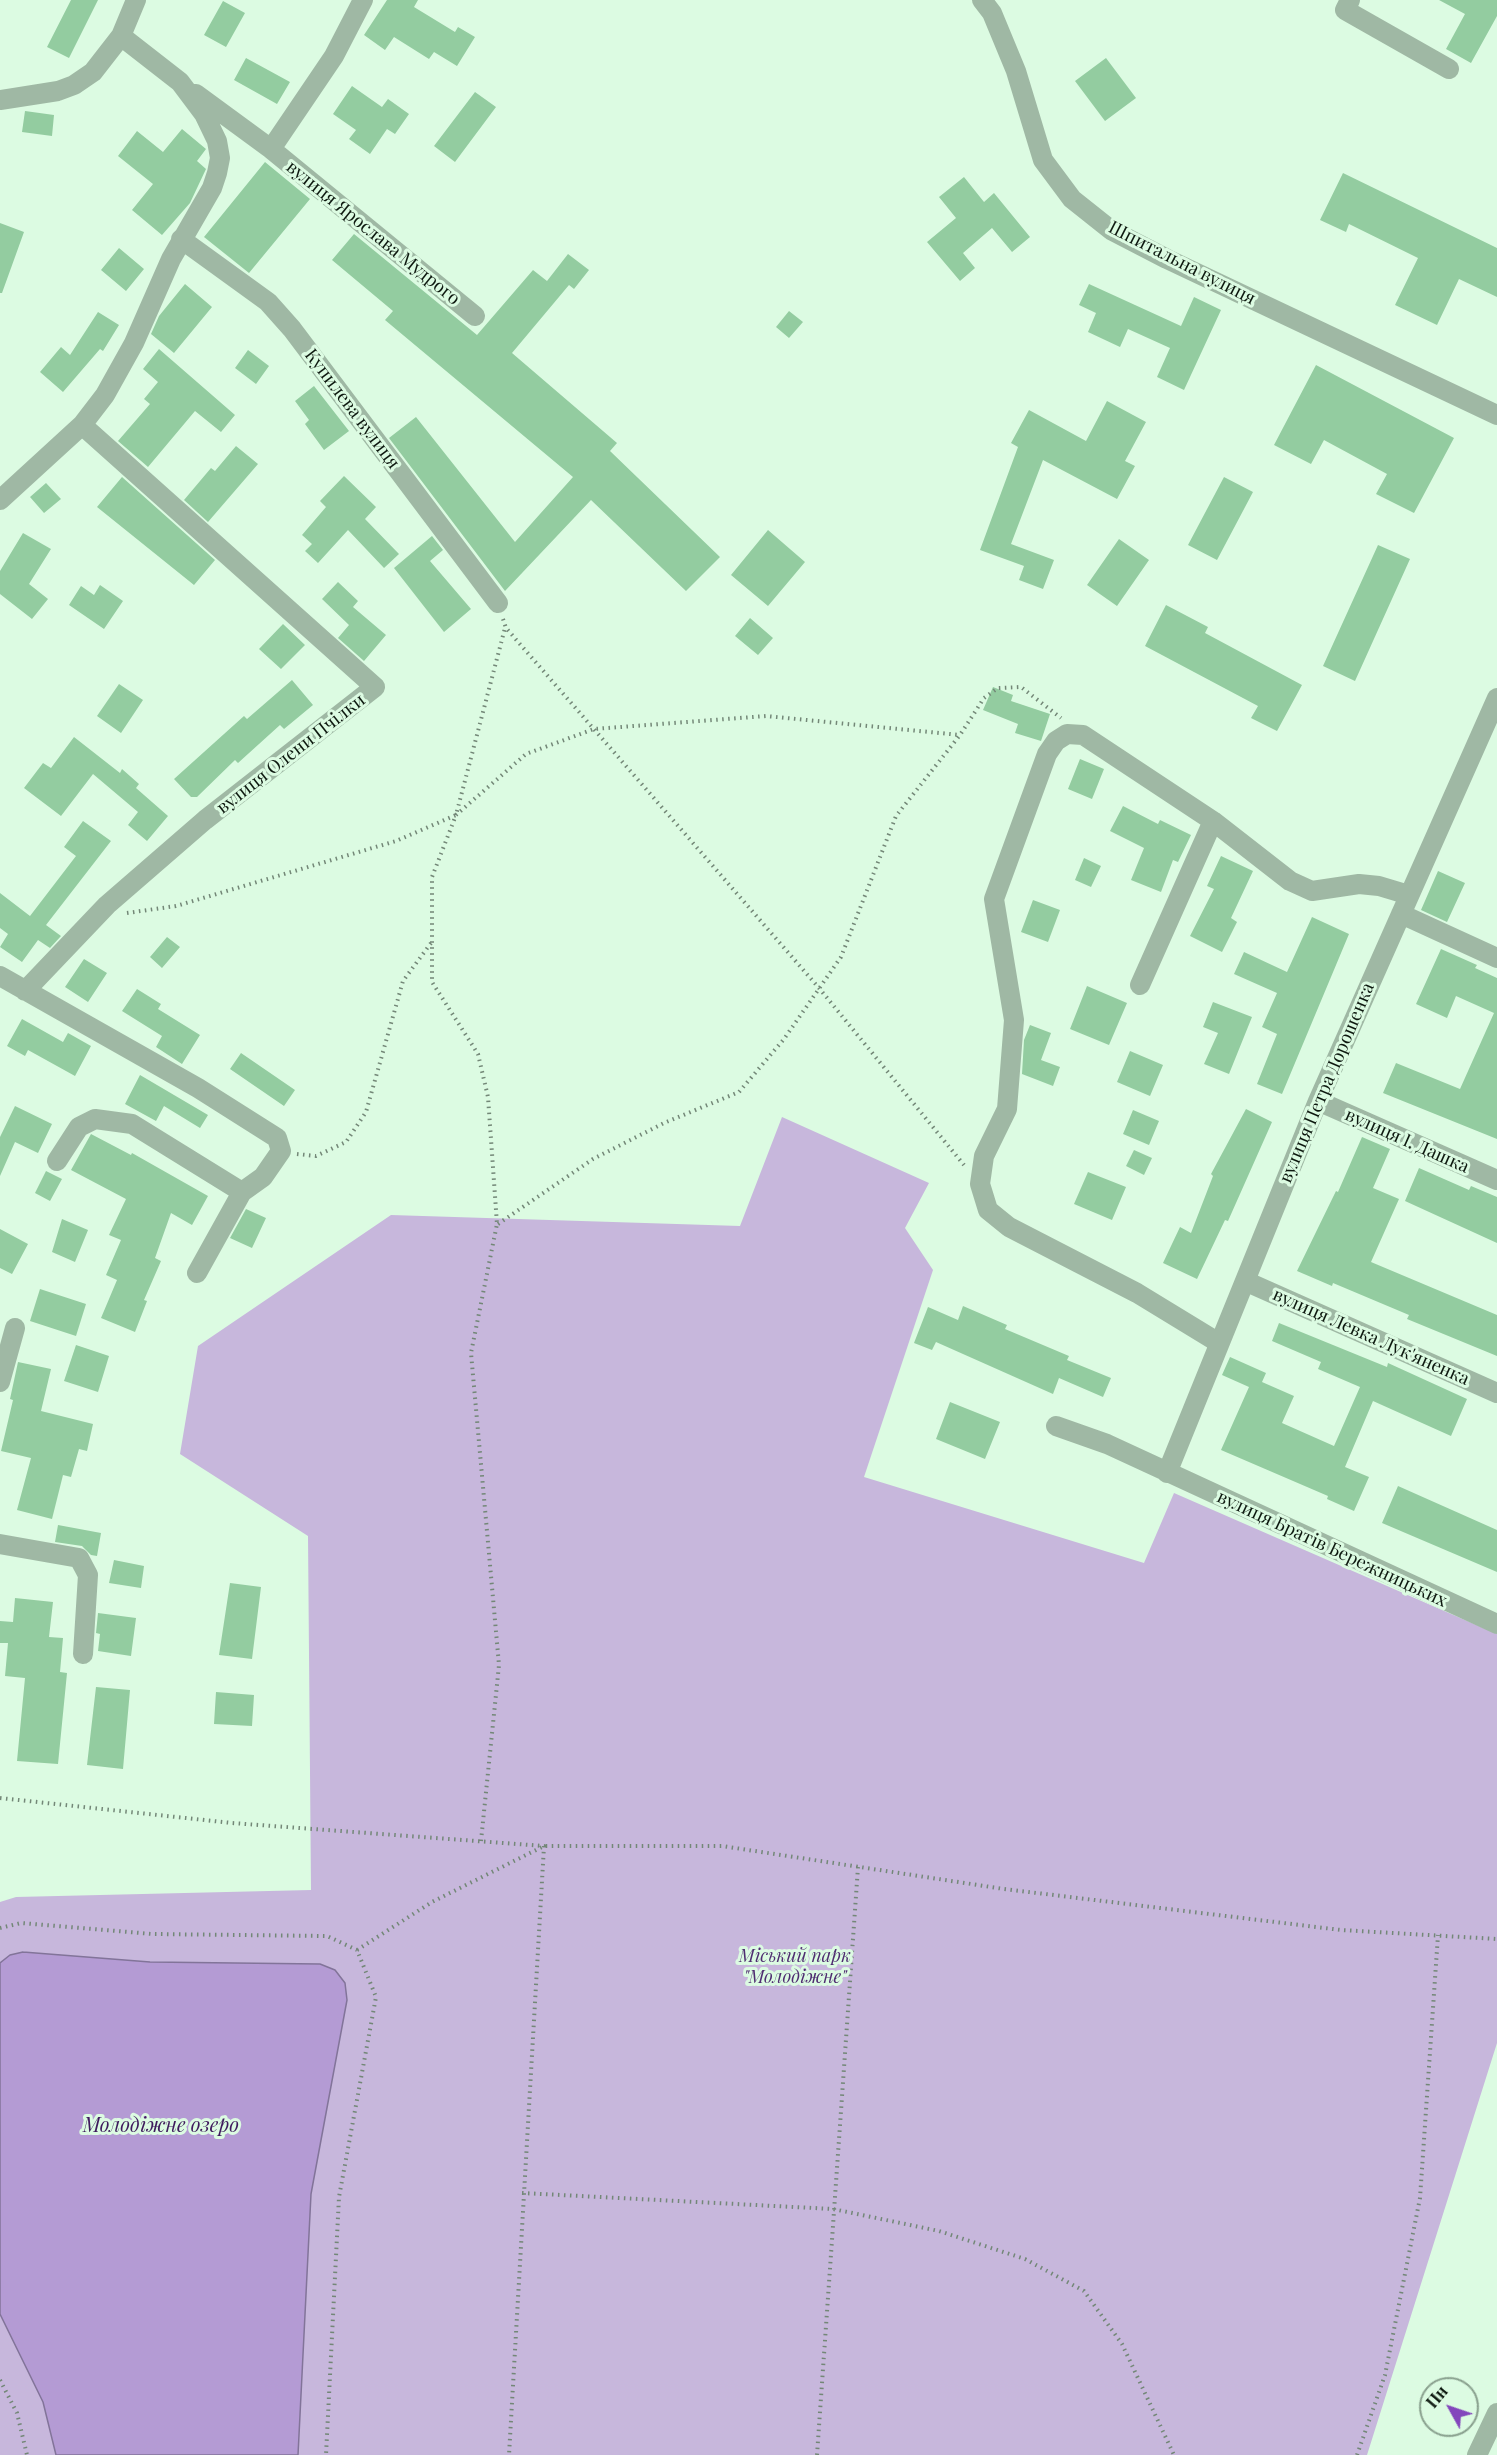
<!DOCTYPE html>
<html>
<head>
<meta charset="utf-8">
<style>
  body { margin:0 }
  #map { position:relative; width:1497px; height:2455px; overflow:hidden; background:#dcfbe2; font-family:"Playfair Display",serif }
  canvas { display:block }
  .north { position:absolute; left:1419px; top:2377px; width:60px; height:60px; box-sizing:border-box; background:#dcfbe2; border:2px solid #89a08e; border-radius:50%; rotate:310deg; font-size:16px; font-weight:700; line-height:24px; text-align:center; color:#0d180f }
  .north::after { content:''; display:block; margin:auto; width:21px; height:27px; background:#8346bc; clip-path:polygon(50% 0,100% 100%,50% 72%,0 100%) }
</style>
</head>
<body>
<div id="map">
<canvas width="1497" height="2455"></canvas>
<div class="north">Пн</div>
</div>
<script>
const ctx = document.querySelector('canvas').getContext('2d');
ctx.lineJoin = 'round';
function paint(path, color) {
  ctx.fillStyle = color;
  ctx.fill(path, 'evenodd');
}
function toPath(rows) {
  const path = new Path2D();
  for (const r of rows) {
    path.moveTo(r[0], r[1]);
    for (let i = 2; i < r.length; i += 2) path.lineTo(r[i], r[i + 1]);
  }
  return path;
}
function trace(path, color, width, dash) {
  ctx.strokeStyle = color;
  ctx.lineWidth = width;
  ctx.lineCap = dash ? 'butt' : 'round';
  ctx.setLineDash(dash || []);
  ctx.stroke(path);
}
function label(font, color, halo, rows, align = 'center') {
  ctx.font = font + ' "Playfair Display",serif';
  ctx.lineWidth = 6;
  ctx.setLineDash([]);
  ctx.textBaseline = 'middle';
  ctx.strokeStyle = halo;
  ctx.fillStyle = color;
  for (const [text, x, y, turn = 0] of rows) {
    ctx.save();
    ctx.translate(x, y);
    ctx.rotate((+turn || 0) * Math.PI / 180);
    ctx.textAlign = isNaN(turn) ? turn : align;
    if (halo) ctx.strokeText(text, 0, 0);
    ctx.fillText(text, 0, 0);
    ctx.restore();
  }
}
paint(toPath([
  [782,1117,929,1183,905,1228,933,1270,864,1477,1144,1563,1174,1493,1497,1634,1497,2043,1367,2455,0,2455,0,1902,16,1897,311,1890,308,1536,180,1454,198,1346,391,1215,740,1226]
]), '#c7b7dc');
const water = toPath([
  [23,1952,150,1962,320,1964,335,1970,345,1983,347,2000,311,2194,298,2455,56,2455,43,2402,0,2314,0,1963,10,1955,23,1952]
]);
paint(water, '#b49bd4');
trace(water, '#827499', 1.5);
paint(toPath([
  [71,0,98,0,69,58,47,47],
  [387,0,418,0,414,7,455,32,458,27,475,37,457,66,434,52,429,59,394,37,385,50,364,35],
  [1439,0,1497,0,1497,16,1471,63,1446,49,1465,14],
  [223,1,245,13,226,47,204,35],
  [246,58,290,82,277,104,234,80],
  [1106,58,1136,98,1105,121,1075,81],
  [352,86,382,107,388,99,409,114,395,134,387,129,370,154,349,139,356,130,333,114],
  [475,92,496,107,455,162,434,146],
  [25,111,54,115,52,136,22,132],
  [182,129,206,149,197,161,206,169,190,203,162,235,132,210,153,184,118,156,137,131,163,152],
  [265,162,310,199,249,273,204,237],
  [1343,173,1497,248,1497,297,1459,279,1437,325,1395,305,1418,258,1349,224,1346,232,1320,220],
  [964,177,984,202,994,193,1030,237,1012,252,992,228,963,253,975,268,960,281,927,242,956,218,939,197],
  [0,223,24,232,2,293,0,293],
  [354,234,477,335,533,270,547,281,568,254,589,270,574,289,569,285,512,353,617,443,610,451,720,557,686,591,591,500,505,591,389,438,416,417,515,542,573,477,385,320,393,311,332,260],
  [119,248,144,269,126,291,101,270],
  [185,284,212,307,174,353,151,334,159,316],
  [1089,284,1181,326,1194,297,1221,310,1184,390,1157,377,1170,348,1128,329,1120,347,1088,332,1096,313,1079,305],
  [789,311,803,322,789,338,776,327],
  [98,312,119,325,103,351,100,349,63,392,40,372,61,347,70,355],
  [159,349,235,415,221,432,195,411,148,467,118,441,150,404,144,399,158,382,143,369],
  [248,350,269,366,256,384,235,368],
  [1316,365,1454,438,1414,513,1376,494,1387,474,1324,440,1311,464,1274,445],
  [314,386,349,431,324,450,305,424,309,420,295,401],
  [1107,401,1146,422,1125,461,1135,466,1117,499,1043,460,1011,544,1054,560,1043,589,1019,580,1024,566,980,550,1018,447,1011,443,1029,410,1086,441],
  [236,446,258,464,208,522,184,500,211,468,215,471],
  [344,476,376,507,365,519,399,554,384,568,348,530,318,563,305,551,312,544,302,535,326,507,320,501],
  [122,477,215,560,194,585,97,507],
  [1224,477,1253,492,1217,560,1188,545],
  [46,483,61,499,44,513,30,497],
  [768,530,805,562,768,606,731,575],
  [23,533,51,549,29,584,48,599,32,619,0,594,0,571],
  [432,536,443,550,430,561,471,609,444,632,394,568],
  [1119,539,1149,560,1117,606,1087,585],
  [1378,545,1410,559,1355,681,1323,666],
  [338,582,358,601,353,607,386,635,364,661,338,638,349,625,322,599],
  [100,585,123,601,104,629,69,605,81,586,94,595],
  [1166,605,1208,627,1205,633,1302,685,1277,731,1251,718,1258,706,1145,646],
  [750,618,773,638,758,655,735,636],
  [283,624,305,645,281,669,259,649],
  [292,680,313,705,284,729,280,725,238,763,235,760,197,797,191,797,174,779,244,716,247,719],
  [119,684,143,700,121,733,97,716],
  [993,687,1013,695,1011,701,1050,714,1041,741,1015,733,1018,724,983,710],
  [74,737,120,773,122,769,139,784,136,788,168,816,147,841,128,825,138,812,93,774,61,816,24,788,43,763,51,768],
  [1080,759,1104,769,1092,799,1068,789],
  [1123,806,1158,824,1160,820,1191,835,1178,862,1173,860,1161,892,1131,880,1144,848,1110,831],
  [83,821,111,841,46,925,61,936,50,948,38,940,22,962,0,947,8,934,0,928,0,893,30,916,76,856,64,847],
  [1221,856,1253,871,1231,918,1237,922,1222,952,1190,936,1214,889,1207,886],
  [1084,858,1101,866,1091,887,1075,880],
  [1438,871,1465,883,1447,922,1421,910],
  [1033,900,1060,910,1048,942,1021,932],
  [1312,917,1349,934,1282,1094,1257,1084,1277,1034,1262,1027,1277,993,1234,974,1244,952,1287,972],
  [167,937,180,947,162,968,150,957],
  [1441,949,1477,965,1475,968,1497,978,1497,1139,1383,1093,1396,1063,1460,1089,1494,1013,1456,996,1447,1018,1416,1004],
  [84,959,107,973,88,1002,65,987],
  [1087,986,1127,1003,1109,1045,1070,1029],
  [137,989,161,1004,158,1009,200,1035,182,1064,156,1047,162,1036,122,1011],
  [1213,1002,1252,1017,1229,1074,1204,1064,1218,1033,1203,1027],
  [22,1019,63,1042,68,1033,91,1046,75,1076,28,1050,25,1056,7,1046],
  [1030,1025,1051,1033,1041,1060,1060,1067,1053,1086,1022,1074,1024,1040],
  [1130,1051,1163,1065,1150,1096,1117,1082],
  [241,1053,295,1090,284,1106,230,1069],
  [140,1075,208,1115,200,1128,164,1106,156,1121,125,1104],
  [15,1106,52,1124,38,1153,15,1142,0,1176,0,1137],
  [1246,1109,1272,1122,1228,1221,1225,1220,1197,1279,1163,1263,1180,1227,1191,1233,1213,1176,1211,1174],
  [1133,1110,1159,1121,1149,1145,1123,1134],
  [91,1134,131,1155,132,1153,208,1196,192,1225,171,1213,155,1258,161,1261,144,1300,147,1301,135,1332,101,1318,117,1280,106,1275,121,1240,109,1235,126,1199,71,1170],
  [1362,1137,1390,1149,1373,1188,1399,1199,1371,1262,1497,1315,1497,1356,1407,1319,1409,1315,1333,1283,1332,1286,1297,1271,1336,1191,1338,1192],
  [1134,1150,1152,1158,1144,1175,1126,1166],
  [1419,1168,1469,1190,1471,1186,1497,1197,1497,1243,1405,1201],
  [46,1171,62,1179,50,1201,35,1193],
  [1088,1172,1126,1187,1112,1220,1074,1204],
  [246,1209,266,1218,252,1248,230,1238],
  [62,1219,88,1230,75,1262,52,1252],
  [0,1229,28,1244,12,1274,0,1268],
  [40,1289,86,1304,76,1336,30,1321],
  [963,1306,1007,1325,1005,1329,1069,1356,1067,1360,1111,1378,1103,1397,1059,1378,1053,1394,936,1342,932,1350,914,1343,928,1307,958,1320],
  [1279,1323,1387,1367,1388,1363,1467,1399,1451,1436,1373,1401,1345,1467,1369,1477,1354,1511,1327,1499,1328,1496,1221,1450,1249,1387,1222,1375,1230,1357,1266,1373,1262,1382,1294,1396,1282,1423,1334,1446,1360,1387,1318,1369,1321,1362,1272,1341],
  [76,1345,109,1356,98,1392,64,1381],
  [18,1362,51,1369,41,1411,93,1424,87,1451,79,1449,71,1477,63,1475,52,1519,17,1510,31,1458,1,1451,13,1400,10,1399],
  [950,1402,1000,1422,985,1459,936,1439],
  [1398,1486,1497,1530,1497,1572,1382,1523],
  [58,1525,101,1533,97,1556,91,1555,82,1546,55,1542],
  [114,1560,144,1566,141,1588,109,1583],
  [230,1583,261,1587,252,1659,219,1655],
  [15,1598,53,1602,49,1637,63,1638,60,1672,67,1673,58,1764,17,1761,25,1678,5,1676,8,1643,0,1643,0,1621,13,1622],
  [98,1613,136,1618,131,1656,98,1651,100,1634,96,1633],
  [96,1687,130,1690,123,1769,87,1765],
  [216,1692,254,1695,252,1726,214,1724]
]), '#93cca0');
trace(toPath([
  [503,619,506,628,819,988,964,1165],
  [127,913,176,906,396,841,456,815,505,628],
  [297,1154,316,1156,346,1142,366,1112,403,981,431,943],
  [498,1224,593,1159,664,1123,739,1092,784,1039,841,957,896,816,960,735,984,698,998,688,1021,687,1061,718],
  [0,1798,232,1823,544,1846,509,2455],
  [481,1841,499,1665,471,1353,497,1224,488,1097,478,1054,432,982,432,877,456,815,526,754,594,729,766,716,960,735],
  [0,1928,21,1923,152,1934,327,1936,357,1950,376,1997,339,2197,326,2455],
  [357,1950,432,1902,544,1846,722,1846,1004,1889,1341,1930,1497,1939],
  [522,2193,833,2209,939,2231,1025,2259,1084,2291,1122,2344,1174,2455],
  [0,2380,17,2413,27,2455],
  [817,2455,858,1867],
  [1357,2455,1385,2375,1420,2198,1438,1935]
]), '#738777', 4, [1.5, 4.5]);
trace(toPath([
  [982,0,992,13,1016,71,1043,160,1072,199,1111,230,1167,259,1497,415],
  [1350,0,1345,10,1449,69],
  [196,94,271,149,475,316],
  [0,100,58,91,74,85,93,72,121,36,136,0],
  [271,149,334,56,363,0],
  [181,239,268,302,292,329,498,603],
  [0,500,82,425,105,395,134,343,171,259,212,188,217,173,220,158,217,141,204,114,180,82,121,36],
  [1401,914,1497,958],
  [0,976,198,1088,277,1138,281,1151,263,1177,242,1192,197,1273],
  [1140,985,1213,821],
  [25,991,107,905,205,820,375,687,82,425],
  [1318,1101,1497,1180],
  [57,1161,79,1127,95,1119,132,1124,242,1192],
  [1245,1281,1497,1393],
  [1219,1343,1137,1293,1009,1227,988,1210,980,1184,984,1156,1007,1109,1014,1020,994,899,1047,754,1056,741,1067,734,1083,735,1213,821,1290,881,1312,891,1359,884,1379,886,1409,895],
  [0,1382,15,1328],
  [1056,1426,1107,1444,1497,1624],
  [1167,1473,1318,1101,1497,698],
  [0,1544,79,1558,88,1575,83,1654],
  [1477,2455,1497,2413]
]), '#9fb8a4', 20);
label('18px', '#0d180f', '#dcfbe2', [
  ["вулиця Ярослава Мудрого",373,233,39],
  ["Шпитальна вулиця",1182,263,27],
  ["Купилева вулиця",352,409,53],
  ["вулиця Олени Пчілки",291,754,-38],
  ["вулиця Петра Дорошенка",1327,1083,-67],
  ["вулиця І. Дашка",1407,1141,24],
  ["вулиця Левка Лук'яненка",1371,1337,24],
  ["вулиця Братів Бережницьких",1332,1549,25]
]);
label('italic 18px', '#4f2d71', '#dcfbe2', [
  ["Міський парк",795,1956],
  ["\"Молодіжне\"",795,1977]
]);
label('italic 20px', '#3e1a5d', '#dcfbe2', [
  ["Молодіжне озеро",161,2126]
]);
</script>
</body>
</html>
